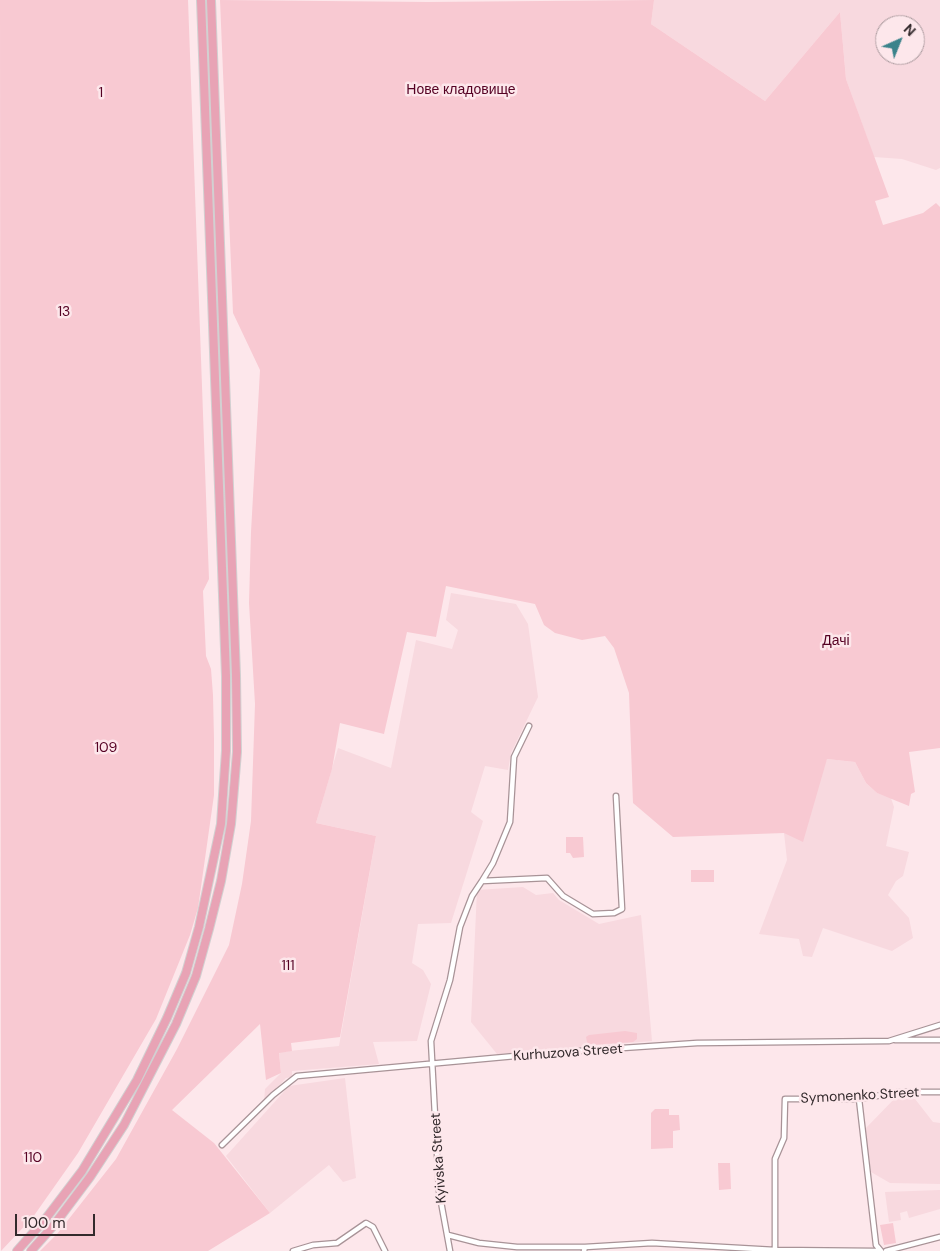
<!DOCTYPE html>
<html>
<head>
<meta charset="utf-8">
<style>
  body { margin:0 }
  #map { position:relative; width:940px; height:1251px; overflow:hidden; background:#fde7eb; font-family:"DM Sans",sans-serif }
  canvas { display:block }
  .north { position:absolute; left:875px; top:15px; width:50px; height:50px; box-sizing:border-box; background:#fde7eb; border:1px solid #ac9b9f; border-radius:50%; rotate:44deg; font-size:14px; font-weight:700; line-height:20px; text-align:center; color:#332a2c }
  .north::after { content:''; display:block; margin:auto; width:18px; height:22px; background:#3b838b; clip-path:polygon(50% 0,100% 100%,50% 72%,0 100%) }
  .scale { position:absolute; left:15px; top:1214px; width:80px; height:22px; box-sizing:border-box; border:2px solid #332a2c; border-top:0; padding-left:6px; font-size:15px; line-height:18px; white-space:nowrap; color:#332a2c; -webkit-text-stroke:4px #fde7eb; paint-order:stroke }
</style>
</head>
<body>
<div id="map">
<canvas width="940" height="1251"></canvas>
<div class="north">N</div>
<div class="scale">100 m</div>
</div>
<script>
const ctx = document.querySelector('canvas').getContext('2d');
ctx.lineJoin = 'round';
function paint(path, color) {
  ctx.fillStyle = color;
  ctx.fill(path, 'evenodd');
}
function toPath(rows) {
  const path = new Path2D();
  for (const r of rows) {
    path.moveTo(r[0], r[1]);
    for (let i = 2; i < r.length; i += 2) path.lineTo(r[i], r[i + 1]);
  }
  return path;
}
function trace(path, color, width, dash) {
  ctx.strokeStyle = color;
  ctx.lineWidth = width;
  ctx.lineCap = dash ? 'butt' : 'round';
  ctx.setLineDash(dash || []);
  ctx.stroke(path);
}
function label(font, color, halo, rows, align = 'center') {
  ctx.font = font + ' "DM Sans",sans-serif';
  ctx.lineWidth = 5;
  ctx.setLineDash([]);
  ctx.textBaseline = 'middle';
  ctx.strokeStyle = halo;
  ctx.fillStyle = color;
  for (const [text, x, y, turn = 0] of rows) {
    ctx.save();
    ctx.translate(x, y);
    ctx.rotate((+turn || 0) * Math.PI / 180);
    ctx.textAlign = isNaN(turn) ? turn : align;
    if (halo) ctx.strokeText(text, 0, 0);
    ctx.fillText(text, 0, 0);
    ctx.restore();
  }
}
paint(toPath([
  [654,0,940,0,940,168,936,170,902,159,874,157,846,79,840,12,765,101,651,24],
  [885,25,915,25,915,55,885,55],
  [451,593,516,604,528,624,538,697,511,753,508,770,485,766,471,812,483,821,451,923,418,924,412,963,423,970,431,984,417,1041,373,1042,379,1064,292,1071,292,1077,286,1078,264,1102,265,1089,281,1073,279,1052,339,1046,376,836,316,823,338,748,391,768,416,640,452,649,458,630,446,620],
  [827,759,855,762,866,783,877,793,891,798,894,807,886,846,909,852,903,876,896,881,888,895,909,918,913,938,892,951,823,928,812,957,803,956,799,939,759,934,787,860,784,833],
  [523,887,536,895,553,893,559,900,599,924,641,915,652,1041,497,1054,471,1022,477,890],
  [345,1078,356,1178,343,1182,329,1165,270,1213,226,1156,289,1086],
  [899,1094,915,1099,933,1122,940,1123,940,1184,890,1183,871,1172,865,1129],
  [940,1190,940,1209,909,1218,907,1211,900,1213,901,1220,889,1222,885,1192]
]), '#f8d9df');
paint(toPath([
  [0,0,188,0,209,579,203,591,206,656,211,669,213,695,214,739,214,795,198,908,190,935,156,1019,78,1153,33,1217,1,1251],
  [220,0,428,2,654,0,651,24,765,101,840,12,846,79,889,197,875,201,883,225,923,213,936,203,940,207,940,748,909,752,915,792,911,794,909,806,877,793,866,783,855,762,827,759,803,842,784,833,673,837,633,803,629,693,614,648,605,636,582,640,555,633,544,625,535,604,446,586,436,637,407,632,384,734,340,723,332,769,316,823,376,836,340,1037,291,1043,292,1051,279,1053,281,1073,266,1080,260,1024,172,1110,214,1143,270,1213,208,1251,40,1251,57,1234,116,1159,177,1049,229,945,242,884,251,821,255,704,249,603,251,532,260,370,233,313],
  [566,837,583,837,584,857,573,858,570,853,566,853],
  [691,870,714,870,714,882,691,882],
  [625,1031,637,1033,637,1039,633,1042,590,1045,587,1042,586,1037,589,1035],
  [655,1109,669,1109,669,1115,679,1115,680,1130,673,1131,673,1148,651,1149,651,1113],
  [718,1163,730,1163,731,1189,719,1190],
  [893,1223,896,1243,884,1245,880,1225]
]), '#f8c9d2');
const street = toPath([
  [482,881,493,863,510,822,514,757,529,726],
  [895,1040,940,1040],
  [859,1099,876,1245,881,1251],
  [222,1145,273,1095,297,1076,548,1053,697,1043,889,1041,940,1025],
  [448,1235,479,1243,517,1247,585,1247],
  [293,1251,313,1245,337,1243,366,1223,373,1227,385,1251],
  [450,1251,439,1191,431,1041,450,980,460,927,472,896,482,881,547,878,563,896,593,914,614,913,622,909,616,796],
  [584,1251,585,1247,652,1243,775,1250,876,1251],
  [775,1251,775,1159,784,1138,785,1099,859,1099,899,1092,940,1092],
  [886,1251,940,1237]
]);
const primary = toPath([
  [17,1251,47,1217,82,1171,137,1080,167,1018,186,973,199,927,221,824,226,751,226,676,201,0],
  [31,1251,54,1225,90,1177,124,1125,176,1024,196,976,209,929,221,881,231,824,237,752,236,675,211,0]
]);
trace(street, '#a89397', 7);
trace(primary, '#d2d0d1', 10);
trace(street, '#fff', 4.5);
trace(primary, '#e8a3b5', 8);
label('14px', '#550123', '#fde7eb', [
  ["Нове кладовище",461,90],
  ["1",101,93],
  ["13",64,312],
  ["Дачі",836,641],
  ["109",106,748],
  ["111",288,966],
  ["110",33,1158]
]);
label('14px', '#332a2c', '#fde7eb', [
  ["Kurhuzova Street",568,1053,-4],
  ["Symonenko Street",860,1096,-3],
  ["Kyivska Street",439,1158,-94]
]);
</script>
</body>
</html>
